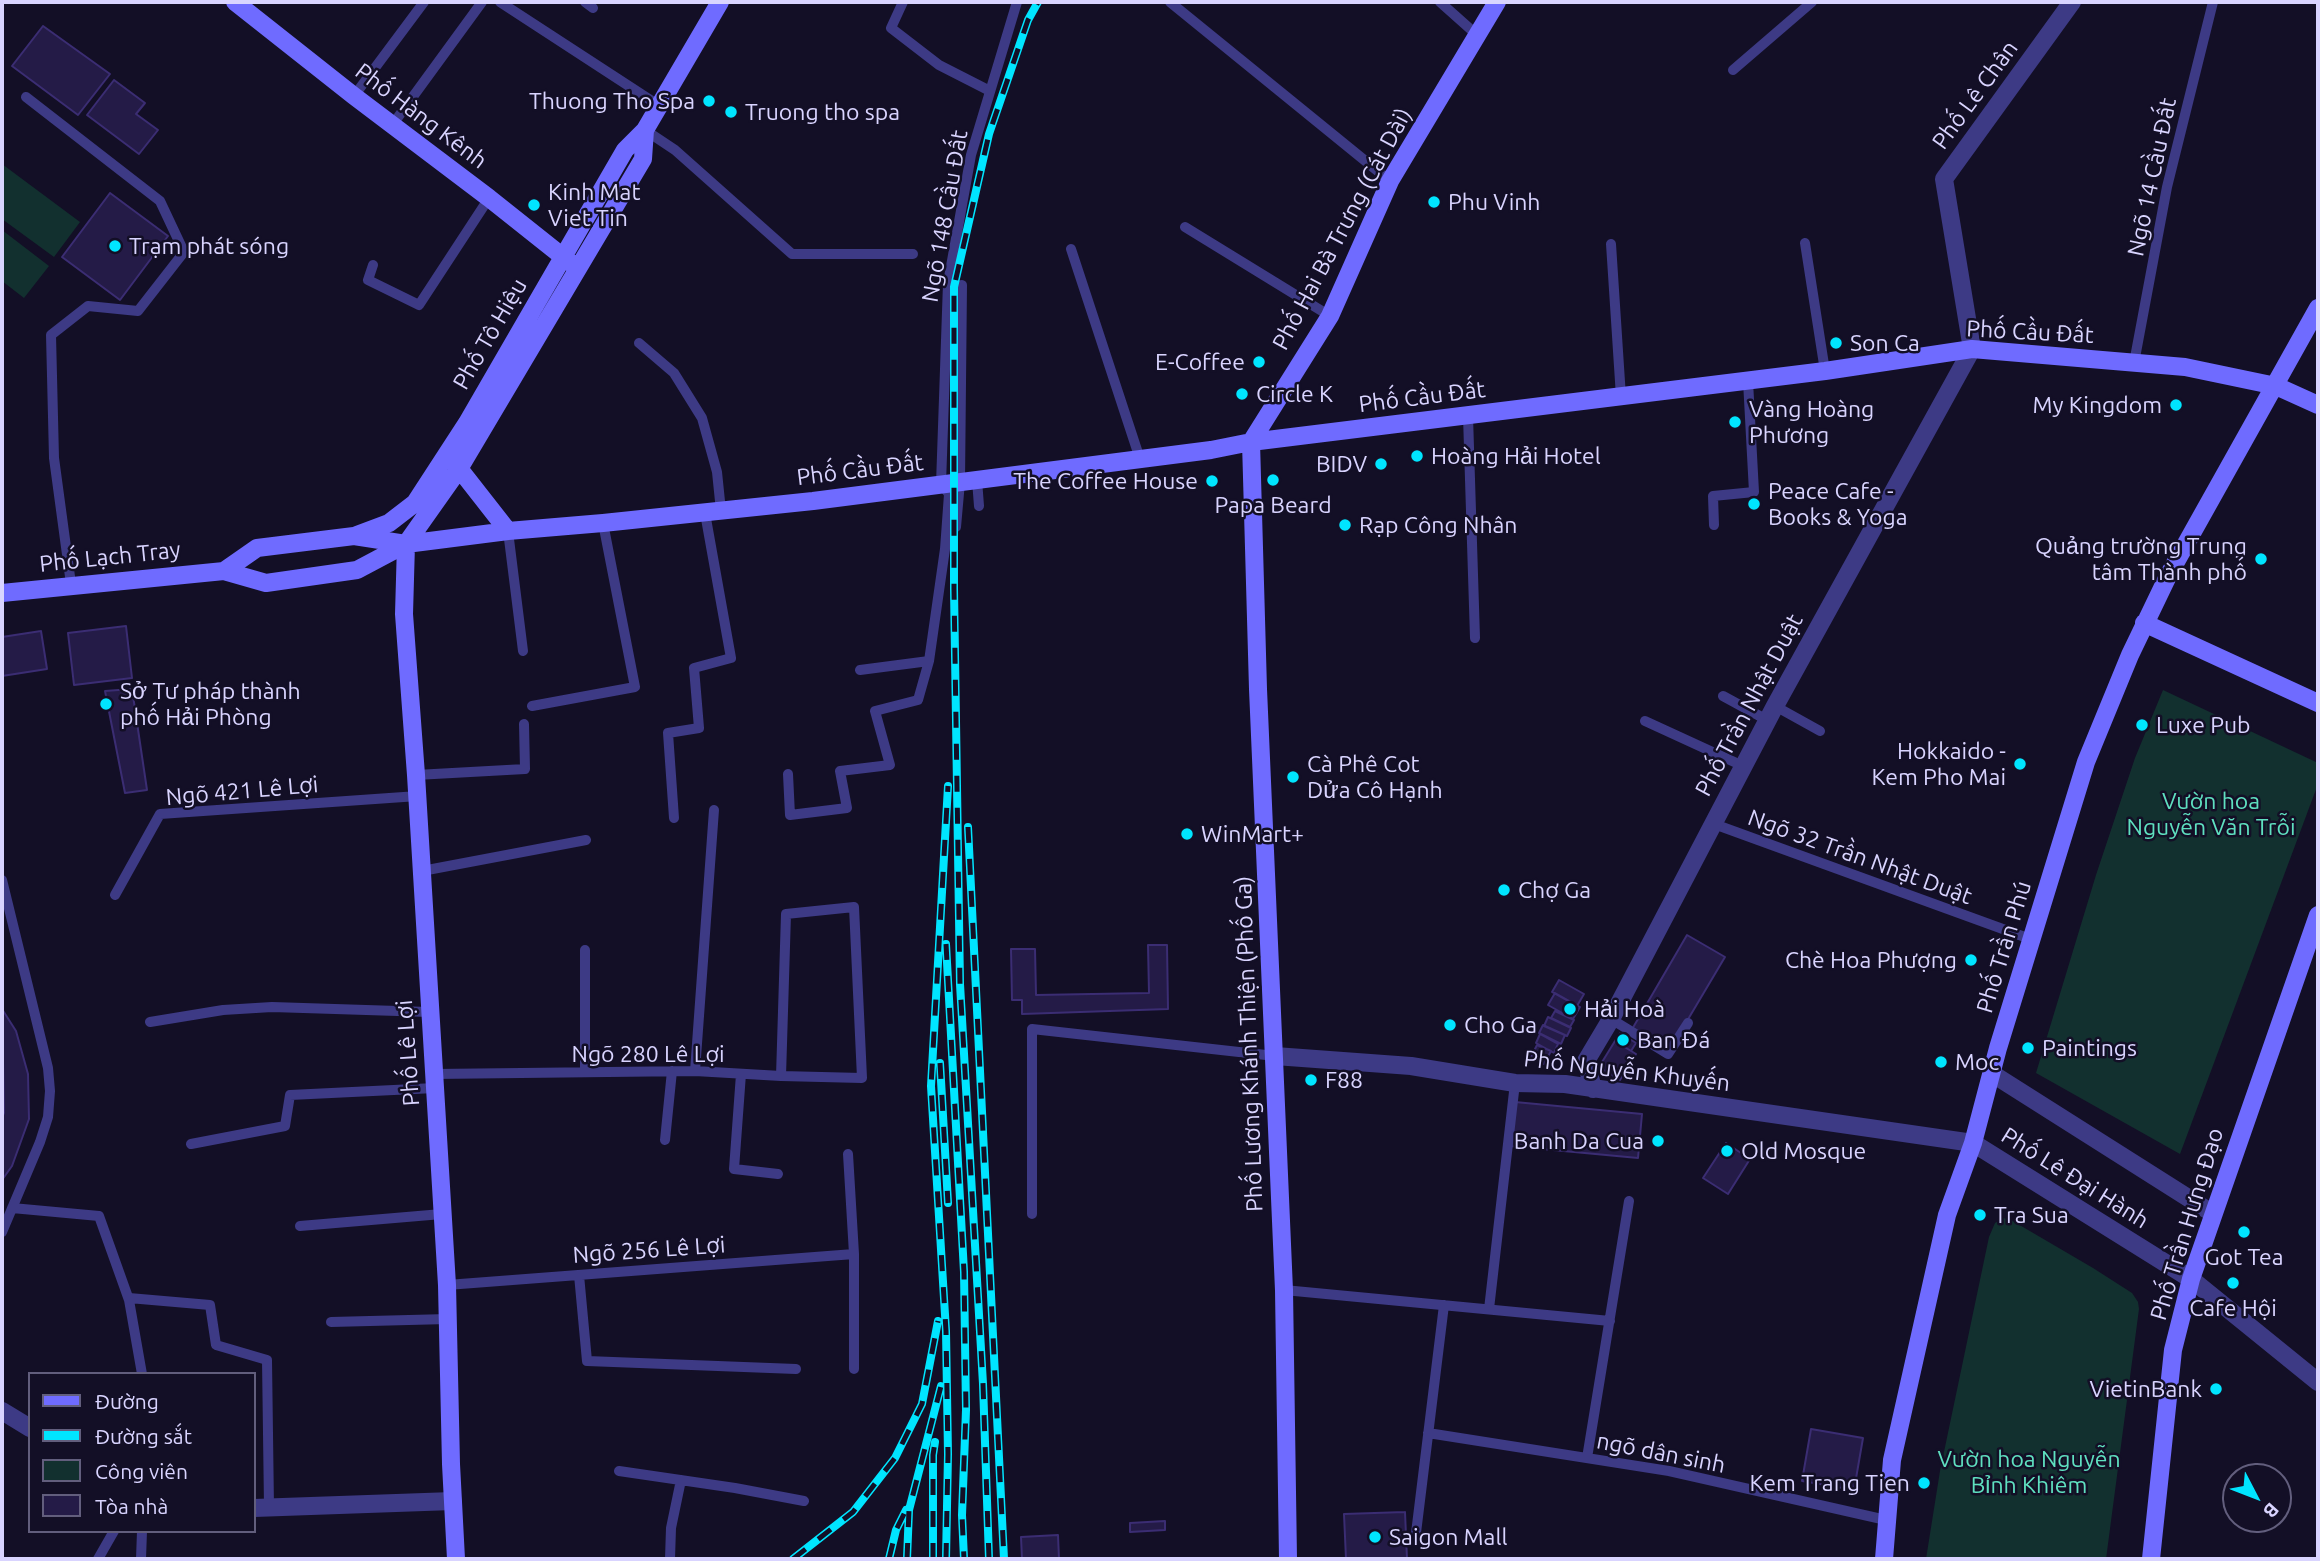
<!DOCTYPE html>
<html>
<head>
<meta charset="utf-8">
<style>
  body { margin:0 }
  #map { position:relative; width:2320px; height:1561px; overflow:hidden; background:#130f26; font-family:Ubuntu,sans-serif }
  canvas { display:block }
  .frame { position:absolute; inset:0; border:4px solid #d9d4ff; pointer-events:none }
  .legend { position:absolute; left:28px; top:1372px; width:228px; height:161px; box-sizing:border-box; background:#130f26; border:2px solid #625e7d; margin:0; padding:9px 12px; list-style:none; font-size:21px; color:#d9d4ff }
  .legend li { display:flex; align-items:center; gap:14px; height:35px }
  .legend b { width:35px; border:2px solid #625e7d }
  .north { position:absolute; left:2222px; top:1463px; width:70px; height:70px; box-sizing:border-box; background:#130f26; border:2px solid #625e7d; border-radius:50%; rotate:132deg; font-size:19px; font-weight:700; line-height:28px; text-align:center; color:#d9d4ff }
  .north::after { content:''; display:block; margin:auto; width:24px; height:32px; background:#00e5ff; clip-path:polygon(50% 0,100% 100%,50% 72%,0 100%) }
</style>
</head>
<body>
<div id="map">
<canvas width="2320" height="1561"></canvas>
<div class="frame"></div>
<ul class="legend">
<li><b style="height:9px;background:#6f6bff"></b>Đường</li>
<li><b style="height:9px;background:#00e5ff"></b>Đường sắt</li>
<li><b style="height:19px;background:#12302f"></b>Công viên</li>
<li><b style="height:19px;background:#241b47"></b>Tòa nhà</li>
</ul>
<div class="north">B</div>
</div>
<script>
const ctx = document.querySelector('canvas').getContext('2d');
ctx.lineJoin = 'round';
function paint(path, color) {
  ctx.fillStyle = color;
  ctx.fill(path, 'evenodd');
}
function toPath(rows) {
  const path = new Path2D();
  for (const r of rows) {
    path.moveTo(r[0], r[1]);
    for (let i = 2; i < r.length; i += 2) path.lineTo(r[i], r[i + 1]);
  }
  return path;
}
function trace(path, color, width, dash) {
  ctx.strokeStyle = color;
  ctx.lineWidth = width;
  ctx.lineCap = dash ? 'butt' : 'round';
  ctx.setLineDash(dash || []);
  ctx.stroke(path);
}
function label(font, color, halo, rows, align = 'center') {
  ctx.font = font + ' Ubuntu,sans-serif';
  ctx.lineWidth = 5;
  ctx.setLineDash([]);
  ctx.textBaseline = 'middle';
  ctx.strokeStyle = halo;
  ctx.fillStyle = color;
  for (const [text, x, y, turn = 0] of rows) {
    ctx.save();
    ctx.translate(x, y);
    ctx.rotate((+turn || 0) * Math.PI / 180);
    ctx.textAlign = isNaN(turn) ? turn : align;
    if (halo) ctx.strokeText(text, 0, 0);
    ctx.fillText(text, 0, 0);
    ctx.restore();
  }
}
paint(toPath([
  [2,164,80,222,54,257,2,219],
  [2,230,49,266,24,298,2,281],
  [2163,690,2318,763,2318,784,2180,1154,2036,1073,2096,875,2135,758],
  [2003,1218,2011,1220,2093,1268,2132,1293,2138,1302,2139,1309,2106,1559,1926,1559,1940,1471,1989,1237,1995,1223]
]), '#12302f');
const building = toPath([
  [43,26,110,74,78,115,12,66,43,26],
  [114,80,145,103,136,114,158,130,139,154,87,115,114,80],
  [110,193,168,236,120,300,62,257,110,193],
  [126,626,132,678,74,685,68,633,126,626],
  [41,631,47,669,2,676,2,637,41,631],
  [132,689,147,790,125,793,105,691,132,689],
  [1687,935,1725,957,1668,1053,1631,1031,1687,935],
  [1148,945,1167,945,1168,1009,1022,1014,1022,1000,1012,1000,1011,949,1035,949,1036,995,1149,993,1148,945],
  [1559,980,1584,994,1577,1006,1552,992,1559,980],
  [1555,993,1580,1007,1573,1019,1548,1005,1555,993],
  [2,1009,16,1031,28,1074,29,1119,12,1166,2,1180,2,1118,4,1113,2,1009],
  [1555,1011,1574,1020,1570,1027,1551,1018,1555,1011],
  [1548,1017,1571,1028,1567,1036,1544,1026,1548,1017],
  [1543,1025,1565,1035,1561,1044,1539,1033,1543,1025],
  [1620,1033,1636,1043,1631,1051,1615,1041,1620,1033],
  [1540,1034,1558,1044,1554,1053,1536,1043,1540,1034],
  [1615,1041,1636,1054,1620,1080,1599,1067,1615,1041],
  [1537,1045,1551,1051,1544,1064,1531,1057,1537,1045],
  [1515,1102,1642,1114,1638,1158,1510,1146,1515,1102],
  [1726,1143,1750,1159,1728,1194,1703,1178,1726,1143],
  [1811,1429,1863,1438,1854,1490,1802,1481,1811,1429],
  [1405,1512,1407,1559,1346,1559,1344,1514,1405,1512],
  [1165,1521,1165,1530,1130,1532,1130,1523,1165,1521],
  [1058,1535,1059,1559,1022,1559,1021,1537,1058,1535]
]);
paint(building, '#241b47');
trace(building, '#3b2d73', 2);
trace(toPath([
  [500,2,658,105],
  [585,2,593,8],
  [903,2,891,28,939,65,990,91],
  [1170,2,1390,181],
  [1440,2,1477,35],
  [1733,70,1812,2],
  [354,96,424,2],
  [26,97,160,201,184,252,138,311,88,306,51,335,54,458,71,584],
  [393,124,482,2],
  [645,130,675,150,792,254,913,254],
  [1185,227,1330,316],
  [1805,243,1825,371],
  [1611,244,1621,397],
  [1071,249,1140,459],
  [373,265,368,280,419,305,489,198],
  [639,343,674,373,702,418,717,472,721,511],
  [2134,363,2167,187,2213,2],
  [1468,416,1475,638],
  [977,480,979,506],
  [1714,525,1713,496,1754,492,1748,381],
  [956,527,960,482,962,285],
  [508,531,523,651],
  [860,670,929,661],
  [1723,696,1767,720],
  [532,706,635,687,603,523],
  [1775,706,1820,731],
  [1645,721,1743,766],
  [788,774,790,815,847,808,840,771,890,765,875,711,918,700,929,661,945,549,949,494,941,484,948,283,971,155,1017,2],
  [416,775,525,769,524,724],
  [674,818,668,733,699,728,694,668,731,658,705,513],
  [1714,824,2033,940],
  [422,871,586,840],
  [2,880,48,1068,50,1091,48,1117,40,1142,2,1232],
  [115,895,160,814,418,796],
  [1611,1019,1668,1054,1688,1023],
  [150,1022,223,1010,272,1007,429,1012],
  [695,1071,714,810],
  [585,1072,585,950],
  [434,1074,695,1071,781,1076,862,1078,854,907,786,914,781,1076],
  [741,1074,734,1169,778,1174],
  [665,1140,672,1071],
  [191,1144,285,1126,290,1095,435,1088],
  [848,1154,854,1254,854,1369],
  [12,1208,99,1216,129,1300,142,1374],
  [1032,1214,1032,1029,1275,1056],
  [300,1226,442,1214],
  [579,1275,587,1361,796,1369],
  [447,1285,854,1254],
  [1284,1290,1610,1321],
  [129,1298,210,1305,216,1345,267,1360,269,1507],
  [1489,1309,1515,1083],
  [331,1322,448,1319],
  [1428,1433,1669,1471,1886,1520],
  [1587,1458,1629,1201],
  [619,1471,735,1488,804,1501],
  [1416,1533,1444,1305],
  [98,1559,114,1531],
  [141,1559,142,1531],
  [670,1559,671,1528,681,1480]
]), '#3d3a85', 10);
trace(toPath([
  [1275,1056,1411,1066,1515,1083,1565,1084,1973,1143,2191,1279,2318,1382],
  [1991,1073,2212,1213],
  [1593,1089,1586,1061,1611,1019,1775,706,1972,349,1944,179,2072,2],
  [2,1411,30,1428],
  [254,1508,453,1501]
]), '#3d3a85', 18);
trace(toPath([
  [235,2,354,96,489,198,572,264],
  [1251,442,1258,689,1284,1290,1288,1559],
  [1251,442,1330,316,1390,181,1497,2],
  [454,462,508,531],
  [357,535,389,523,415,503,467,423,625,150,645,130,720,2],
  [406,544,404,614,416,775,447,1285,451,1464,456,1559],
  [224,571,257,548,354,536,406,544,508,531,603,523,813,501,1211,450,1251,442,1825,371,1972,349,2185,367,2276,386,2318,405],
  [2,593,224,571,266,583,357,570,406,544,459,469,643,159,645,130],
  [2144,623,2318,703],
  [1884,1559,1892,1460,1947,1215,1973,1143,1998,1048,2086,762,2130,655,2168,576,2318,308],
  [2151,1559,2173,1350,2191,1279,2318,915]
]), '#6f6bff', 18);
const rail = toPath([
  [968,827,1004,1559],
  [946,944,964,1272,966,1410,962,1515,964,1559],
  [940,1063,948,1203],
  [793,1559,853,1512,895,1458,922,1404,938,1321],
  [889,1559,896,1530,906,1510],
  [907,1559,909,1510,941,1386],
  [933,1559,933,1455,935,1442],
  [946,1559,948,1454,946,1331,931,1086,948,786],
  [989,1559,983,1384,960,984,954,589,954,287,989,134,1028,20,1038,2]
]);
trace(rail, '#00e5ff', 8);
trace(rail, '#130f26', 5, [16]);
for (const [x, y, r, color] of [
  [709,101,7,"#00e5ff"],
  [731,112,7,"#00e5ff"],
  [1434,202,7,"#00e5ff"],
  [534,205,7,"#00e5ff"],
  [115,246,7,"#00e5ff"],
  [1836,343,7,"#00e5ff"],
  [1259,362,7,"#00e5ff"],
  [1242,394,7,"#00e5ff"],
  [2176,405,7,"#00e5ff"],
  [1735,422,7,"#00e5ff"],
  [1417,456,7,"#00e5ff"],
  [1381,464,7,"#00e5ff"],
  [1273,480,7,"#00e5ff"],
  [1212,481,7,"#00e5ff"],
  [1754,504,7,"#00e5ff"],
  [1345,525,7,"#00e5ff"],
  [2261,559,7,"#00e5ff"],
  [106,704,7,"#00e5ff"],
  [2142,725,7,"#00e5ff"],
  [2020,764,7,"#00e5ff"],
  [1293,777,7,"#00e5ff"],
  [1187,834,7,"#00e5ff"],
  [1504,890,7,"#00e5ff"],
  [1971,960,7,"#00e5ff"],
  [1570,1009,7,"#00e5ff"],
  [1450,1025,7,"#00e5ff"],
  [1623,1040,7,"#00e5ff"],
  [2028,1048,7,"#00e5ff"],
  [1941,1062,7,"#00e5ff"],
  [1311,1080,7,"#00e5ff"],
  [1658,1141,7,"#00e5ff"],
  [1727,1151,7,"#00e5ff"],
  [1980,1215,7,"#00e5ff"],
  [2244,1232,7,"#00e5ff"],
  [2233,1283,7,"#00e5ff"],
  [2216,1389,7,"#00e5ff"],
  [1924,1483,7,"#00e5ff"],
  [1375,1537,7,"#00e5ff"]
]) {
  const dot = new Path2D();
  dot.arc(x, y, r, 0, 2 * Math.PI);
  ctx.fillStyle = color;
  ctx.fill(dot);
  trace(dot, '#130f26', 2.5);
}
label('23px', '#d9d4ff', '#130f26', [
  ["Phố Lê Chân",1975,95,-54],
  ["Phố Hàng Kênh",421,116,37],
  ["Ngõ 14 Cầu Đất",2152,177,-78],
  ["Ngõ 148 Cầu Đất",945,216,-80],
  ["Phố Hai Bà Trưng (Cát Dài)",1342,229,-62],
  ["Phố Cầu Đất",2030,332,3],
  ["Phố Tô Hiệu",490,334,-60],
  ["Phố Cầu Đất",1422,397,-7],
  ["Phố Cầu Đất",860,470,-7],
  ["Phố Lạch Tray",110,557,-6],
  ["Phố Trần Nhật Duật",1749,705,-62],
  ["Ngõ 421 Lê Lợi",242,791,-5],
  ["Ngõ 32 Trần Nhật Duật",1860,857,20],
  ["Phố Trần Phú",2004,947,-73],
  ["Phố Lương Khánh Thiện (Phố Ga)",1249,1044,-92],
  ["Phố Lê Lợi",408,1053,-94],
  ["Ngõ 280 Lê Lợi",648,1054],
  ["Phố Nguyễn Khuyến",1627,1071,7],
  ["Phố Lê Đại Hành",2075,1178,32],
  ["Phố Trần Hưng Đạo",2187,1224,-73],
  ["Ngõ 256 Lê Lợi",649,1250,-4],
  ["ngõ dân sinh",1661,1453,11]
]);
label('23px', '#d9d4ff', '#130f26', [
  ["Thuong Tho Spa",695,101,"right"],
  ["Truong tho spa",745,112],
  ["Kinh Mat",548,192],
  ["Viet Tin",548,218],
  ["Phu Vinh",1448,202],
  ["Trạm phát sóng",129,246],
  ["Son Ca",1850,343],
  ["E-Coffee",1245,362,"right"],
  ["Circle K",1256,394],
  ["My Kingdom",2162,405,"right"],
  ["Vàng Hoàng",1749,409],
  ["Phương",1749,435],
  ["Hoàng Hải Hotel",1431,456],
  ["BIDV",1367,464,"right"],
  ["The Coffee House",1198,481,"right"],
  ["Peace Cafe -",1768,491],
  ["Books & Yoga",1768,517],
  ["Papa Beard",1273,505,"center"],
  ["Rạp Công Nhân",1359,525],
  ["Quảng trường Trung",2247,546,"right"],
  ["tâm Thành phố",2247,572,"right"],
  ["Sở Tư pháp thành",120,691],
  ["phố Hải Phòng",120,717],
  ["Luxe Pub",2156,725],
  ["Hokkaido -",2006,751,"right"],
  ["Kem Pho Mai",2006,777,"right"],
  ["Cà Phê Cot",1307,764],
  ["Dửa Cô Hạnh",1307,790],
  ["WinMart+",1201,834],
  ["Chợ Ga",1518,890],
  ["Chè Hoa Phượng",1957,960,"right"],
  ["Hải Hoà",1584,1009],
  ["Cho Ga",1464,1025],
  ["Ban Đá",1637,1040],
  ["Paintings",2042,1048],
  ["Moc",1955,1062],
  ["F88",1325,1080],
  ["Banh Da Cua",1644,1141,"right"],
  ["Old Mosque",1741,1151],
  ["Tra Sua",1994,1215],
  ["Got Tea",2244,1257,"center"],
  ["Cafe Hội",2233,1308,"center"],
  ["VietinBank",2202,1389,"right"],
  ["Kem Trang Tien",1910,1483,"right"],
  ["Saigon Mall",1389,1537]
], 'left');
label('23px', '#5fe0c0', '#130f26', [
  ["Vườn hoa",2211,801],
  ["Nguyễn Văn Trỗi",2211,827],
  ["Vườn hoa Nguyễn",2029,1459],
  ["Bỉnh Khiêm",2029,1485]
]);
</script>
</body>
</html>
